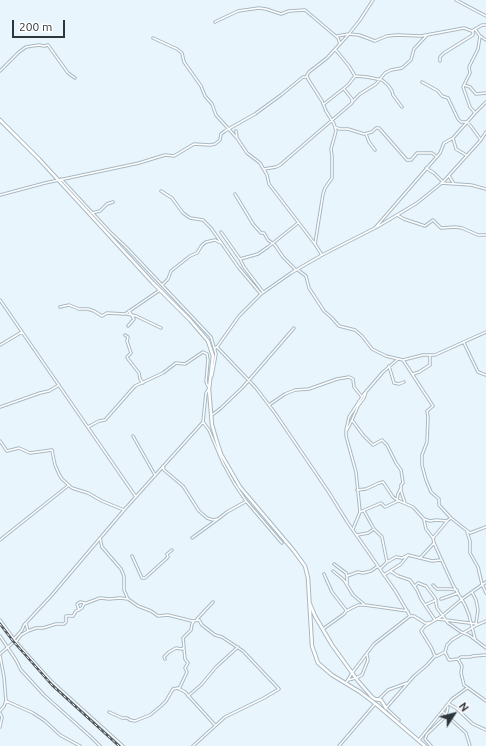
<!DOCTYPE html>
<html>
<head>
<meta charset="utf-8">
<style>
  body { margin:0 }
  #map { position:relative; width:486px; height:746px; overflow:hidden; background:#e8f5fd; font-family:Ubuntu,sans-serif }
  canvas { display:block }
  .north { position:absolute; left:434px; top:694px; width:40px; height:40px; -webkit-text-stroke:3px #fff; paint-order:stroke; rotate:54deg; font-size:11px; font-weight:700; line-height:16px; text-align:center; color:#2f363a }
  .north::after { content:''; display:block; margin:auto; width:14px; height:18px; background:#2f363a; clip-path:polygon(50% 0,100% 100%,50% 72%,0 100%) }
  .scale { position:absolute; left:12px; top:20px; width:53px; height:18px; box-sizing:border-box; border:2px solid #2f363a; border-top:0; padding-left:5px; font-size:12px; line-height:14px; white-space:nowrap; color:#2f363a; -webkit-text-stroke:3px #fff; paint-order:stroke }
</style>
</head>
<body>
<div id="map">
<canvas width="486" height="746"></canvas>
<div class="north">N</div>
<div class="scale">200 m</div>
</div>
<script>
const ctx = document.querySelector('canvas').getContext('2d');
ctx.lineJoin = 'round';
function toPath(rows) {
  const path = new Path2D();
  for (const r of rows) {
    path.moveTo(r[0], r[1]);
    for (let i = 2; i < r.length; i += 2) path.lineTo(r[i], r[i + 1]);
  }
  return path;
}
function trace(path, color, width, dash) {
  ctx.strokeStyle = color;
  ctx.lineWidth = width;
  ctx.lineCap = dash ? 'butt' : 'round';
  ctx.setLineDash(dash || []);
  ctx.stroke(path);
}
const minor = toPath([
  [456,0,486,16],
  [215,22,238,11,259,8,266,9,281,14,289,11,305,10,338,38,340,44],
  [337,36,349,34,359,35,375,41,387,36,397,35,421,36,464,28,472,31,482,25,486,25],
  [480,36,486,40],
  [153,38,177,49,182,53,184,62,201,86,205,96,212,104,216,115,236,137],
  [440,61,440,57,444,53,473,35,473,31],
  [0,71,19,52,26,47,39,45,44,46,48,45,68,73,75,78],
  [355,76,367,77,382,80,388,85,392,91,393,95,402,107],
  [422,82,438,91,442,96,448,98,458,119,461,122,467,122,470,125,481,140],
  [464,85,470,87,476,94,486,93],
  [353,101,360,94,376,84,385,73,391,70,402,68,411,60,414,49,427,35],
  [324,104,348,85,355,76,349,66,335,49],
  [475,113,470,107,463,87,470,73,469,67,478,49,480,36,475,29],
  [335,127,340,129,348,129,364,134,372,132,376,128,379,128,407,160,411,160,417,153,432,153,437,157],
  [236,131,237,138,247,153,260,163,267,175,269,184,315,244],
  [366,134,369,142,375,150],
  [453,138,456,149,466,155],
  [426,168,434,173,443,182],
  [264,169,276,167,280,165,352,103,352,99,344,89],
  [449,176,454,184],
  [61,179,110,232,127,248,211,337,216,354,212,376],
  [441,183,471,185,486,189],
  [161,191,172,198,183,213,190,218,203,220,211,228,239,268,261,294],
  [235,194,253,224,261,233,264,233,268,240,275,245,283,257,296,270],
  [0,195,45,183,139,163,165,155,174,156,194,144,210,145,215,144,220,140,221,134,225,131,255,114,281,95,303,77,307,77],
  [92,213,100,211,107,204,113,202],
  [397,215,404,219,425,226,433,220,441,228,455,227,462,228,478,235,486,235],
  [377,227,417,203,443,182,480,141,486,132],
  [221,232,240,259],
  [322,255,315,244,323,194,325,188,332,178,332,156,331,149,336,131,334,124,326,111,322,101,308,79,307,75,309,72,327,58,349,34,360,20,373,0],
  [298,270,306,276,309,288,324,311,332,318,339,326,355,330,362,336,372,349,386,356,403,360,423,355,435,355,486,332],
  [162,285,168,279,171,271,190,256,197,253,202,245,206,242,215,240,221,243],
  [263,292,244,267,240,259,258,254,268,247,298,223],
  [0,300,136,497],
  [60,307,69,305,79,309,88,309,94,311,102,316,107,313,125,314,160,290],
  [127,314,136,316,161,328],
  [128,326,134,319,129,311],
  [125,335,128,337,127,341,131,353,127,357,128,359,139,373,140,379,143,383],
  [464,343,478,372,486,375],
  [0,345,22,332],
  [217,347,256,388,275,413,328,491,348,523,396,592,410,616,414,616,425,623,430,623],
  [215,348,217,347,239,316,261,294,291,273,322,255,375,228,440,153,444,143,453,138,475,113,486,102],
  [403,360,433,406,427,411,428,417,427,442,422,455,422,465,426,480,431,492,439,499,439,505,451,518],
  [389,366,394,383,399,384,404,382],
  [413,374,419,372,430,365,430,355],
  [366,392,364,398,358,406,352,420,363,435,373,445,382,440,387,445,396,463,401,470,403,483,401,485,401,491,405,503],
  [269,405,285,394,295,390,309,389,337,379,349,377,353,379,354,387,362,397],
  [0,407,40,393,49,391,59,385],
  [212,415,221,408,243,387,294,328],
  [203,422,209,430,223,463,234,483,246,501,282,543],
  [88,427,99,421,105,420,135,386,163,373,176,363,185,364,203,352,207,354,208,360,206,382,209,388],
  [347,430,352,420],
  [133,436,155,475],
  [0,441,7,451,19,448,30,453,52,450,55,465,59,474,62,479,72,488,88,493,102,501,124,510],
  [163,466,164,470,183,486,199,511,207,518,213,520,218,519,227,512,245,502],
  [357,490,366,489,379,483,383,482,393,497,397,500,413,507,424,519,430,521,436,520,447,521],
  [397,500,398,494,401,488],
  [364,511,374,529,382,537,387,562,380,569],
  [360,512,381,503,385,507,398,501],
  [424,520,426,529,433,538],
  [353,529,360,512,356,472,346,436,346,430,349,417,364,394,383,372,398,359],
  [467,532,470,541,470,553,478,567,482,584,486,593],
  [357,535,368,533,374,529],
  [100,538,102,547,121,569,124,576,124,590,128,599],
  [192,538,218,519],
  [0,540,69,485],
  [434,543,453,585,465,605,469,615,475,639],
  [132,556,142,578,145,578,166,559,168,557,167,554,172,550],
  [420,558,432,561,441,560],
  [387,562,396,557,402,558,408,555,420,558,434,543,433,538,448,520,451,518,470,533,486,527],
  [334,564,346,573,347,576,347,585],
  [333,571,344,580,353,595,365,605],
  [390,571,398,576,410,580,417,590,421,599,435,620],
  [324,574,332,592,346,610],
  [384,575,401,564,408,555],
  [347,576,358,572,363,573,371,571,378,566],
  [486,582,462,599,442,616,425,626,421,631,431,647,435,656,437,656,445,652,447,645,452,640,475,626,486,621],
  [433,585,437,589,450,589,457,590],
  [415,586,418,583,426,586,435,598,437,608,448,623,461,632,469,635,486,648],
  [472,592,476,600,478,610,476,623],
  [441,599,458,593],
  [425,605,436,600],
  [79,610,77,604,80,602,85,603],
  [197,619,213,602],
  [438,619,477,624],
  [0,620,16,642,51,681,123,746],
  [26,623,28,631],
  [323,629,344,614,346,611,358,605,365,605,408,611],
  [0,636,16,660,21,670,44,695,91,737,100,746],
  [14,639,22,630,24,625,51,596,124,510,203,422,206,393,208,390],
  [16,642,21,635,28,631,36,628,43,628,56,624,64,624,66,622,66,616,73,616,76,611,82,608,84,604,100,598,109,599,120,598,128,599,138,606,151,611,158,616,168,615,192,621,199,620,202,625,215,635,222,637,243,651,279,689,264,698,225,717,193,746],
  [445,652,449,660,458,659,461,657,470,657,473,656,486,655],
  [0,654,15,641],
  [0,656,4,677,6,701,4,706,0,711],
  [165,659,164,657,169,652,176,648,182,649,184,647,183,638,191,630,192,624,194,621],
  [458,659,462,666,461,673,464,685,486,701],
  [348,680,356,678,362,675,368,660,367,655],
  [346,683,352,673,374,644,410,616],
  [179,689,187,672,185,668,188,663,185,659,184,649],
  [188,696,201,685,216,667,238,647],
  [378,700,388,690,407,683],
  [6,701,33,713,45,721,60,735,80,746],
  [449,704,456,708,473,724,486,730],
  [109,712,122,718,127,718,130,720,135,721,150,715,161,706,166,701,173,689,178,688,185,692,215,725],
  [443,712,466,733,470,746],
  [0,713,2,717,0,727],
  [399,720,386,708,414,676,427,665,435,656],
  [419,740,452,699,467,688],
  [339,746,375,704],
  [431,746,425,739,427,734,442,720,447,712,448,707]
]);
const tertiary = toPath([
  [0,120,39,159,153,283,190,320,208,341,213,356,209,389,212,425,217,442,221,454,240,487,294,551,305,566,308,578,312,646,318,663,332,675,360,692,377,705,425,746],
  [310,604,315,616,332,645,358,681,372,697,375,699,381,700,386,708]
]);
trace(minor, '#a8b8c2', 3.5);
trace(tertiary, '#a8b8c2', 4.5);
trace(minor, '#fff', 1.5);
trace(tertiary, '#fff', 2.5);
const rail = toPath([
  [0,624,13,641,52,685,119,746]
]);
trace(rail, '#4e565b', 2.5);
trace(rail, '#fff', 1, [3]);
</script>
</body>
</html>
